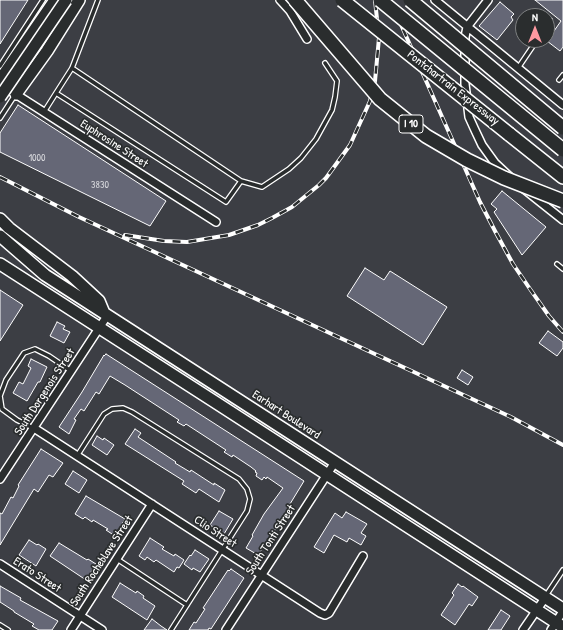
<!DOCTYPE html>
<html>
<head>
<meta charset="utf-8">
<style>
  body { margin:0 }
  #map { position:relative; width:563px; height:630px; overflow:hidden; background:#3c3e44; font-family:"Patrick Hand",sans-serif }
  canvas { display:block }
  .north { position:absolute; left:515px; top:8px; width:40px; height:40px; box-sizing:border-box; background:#2a2d2e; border:1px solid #7f8182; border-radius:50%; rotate:0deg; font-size:11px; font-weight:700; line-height:16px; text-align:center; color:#fff }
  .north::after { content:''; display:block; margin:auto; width:14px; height:18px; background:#ff9aa2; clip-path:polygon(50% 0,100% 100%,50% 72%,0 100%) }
</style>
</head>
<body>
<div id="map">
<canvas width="563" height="630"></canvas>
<div class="north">N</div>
</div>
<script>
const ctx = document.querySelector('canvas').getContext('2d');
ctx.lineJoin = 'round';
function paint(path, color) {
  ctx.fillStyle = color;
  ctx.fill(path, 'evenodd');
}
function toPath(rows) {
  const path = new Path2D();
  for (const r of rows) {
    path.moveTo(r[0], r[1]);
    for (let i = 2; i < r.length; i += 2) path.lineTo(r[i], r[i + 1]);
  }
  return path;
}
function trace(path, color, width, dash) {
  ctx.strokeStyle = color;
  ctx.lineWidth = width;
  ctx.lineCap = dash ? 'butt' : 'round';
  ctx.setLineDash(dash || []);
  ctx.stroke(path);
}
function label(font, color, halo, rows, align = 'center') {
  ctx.font = font + ' "Patrick Hand",sans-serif';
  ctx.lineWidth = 3.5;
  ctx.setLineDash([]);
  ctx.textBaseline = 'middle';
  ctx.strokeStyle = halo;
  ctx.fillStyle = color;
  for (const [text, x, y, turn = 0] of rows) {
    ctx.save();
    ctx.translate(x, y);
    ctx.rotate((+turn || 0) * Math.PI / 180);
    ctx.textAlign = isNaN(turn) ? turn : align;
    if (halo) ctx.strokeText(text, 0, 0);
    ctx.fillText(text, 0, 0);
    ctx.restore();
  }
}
const building = toPath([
  [0,0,28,0,0,44,0,0],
  [535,0,563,0,563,47,560,51,547,41,561,21,535,0],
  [500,2,514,14,511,17,513,20,497,40,479,26,500,2],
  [18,105,166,201,150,226,0,152,0,133,18,105],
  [502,191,546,227,522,255,494,212,497,209,491,204,502,191],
  [365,268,384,280,390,271,447,307,423,345,347,296,365,268],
  [0,290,23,305,0,341,0,290],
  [57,322,65,326,63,329,70,332,64,343,50,336,57,322],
  [548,331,563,342,563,348,557,356,539,343,548,331],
  [106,354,304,481,290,504,292,505,258,555,246,548,253,536,252,535,264,514,283,488,267,477,266,479,264,477,262,480,256,476,257,473,255,472,256,471,251,467,233,455,232,457,224,452,226,450,186,424,184,426,177,422,179,420,125,385,110,376,99,394,96,392,84,411,81,409,74,419,76,420,69,434,59,427,82,392,104,355,104,356,106,354],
  [31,359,47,367,40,382,38,382,27,401,13,393,19,382,23,384,31,368,28,366,31,359],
  [462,370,473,377,468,385,457,378,462,370],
  [135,429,141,433,138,437,176,462,175,463,190,472,191,470,214,485,214,483,225,490,219,502,199,489,196,493,182,484,184,481,125,444,135,429],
  [97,436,103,440,104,438,114,445,107,455,92,445,97,436],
  [41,449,63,463,53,477,49,475,38,492,34,489,0,545,0,513,2,514,11,497,13,498,19,486,18,485,41,449],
  [73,471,87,480,79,493,65,484,73,471],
  [86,496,125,519,115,536,106,530,108,529,93,520,92,522,85,517,83,519,75,514,86,496],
  [219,511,233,519,224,534,210,525,219,511],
  [346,512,367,524,361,533,366,536,361,545,349,538,347,542,334,535,324,553,314,547,335,513,342,518,346,512],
  [150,538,164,547,162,549,174,556,175,554,184,560,179,568,177,567,174,572,156,560,154,562,147,557,145,560,139,556,150,538],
  [29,540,37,545,38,544,46,549,36,566,19,555,29,540],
  [59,543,87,560,88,559,96,564,86,580,50,556,59,543],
  [195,550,209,559,200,572,193,568,192,570,184,564,190,555,191,556,195,550],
  [231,569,244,578,211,629,209,628,208,630,189,630,194,622,196,623,205,609,203,608,228,570,229,571,231,569],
  [120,583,136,593,137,591,144,596,143,598,155,606,147,620,112,597,120,583],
  [458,584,462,587,463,586,478,597,472,606,469,604,455,625,441,615,454,595,452,593,458,584],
  [0,586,21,598,20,600,58,621,52,630,39,630,32,626,34,624,14,612,14,611,0,602,0,586],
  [501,610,510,616,501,630,488,630,501,610],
  [152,619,161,626,167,630,144,630,152,619]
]);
paint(building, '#656776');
trace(building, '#fff', 1);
const service = toPath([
  [98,0,72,68,56,93,226,202,241,181,262,187,289,169,301,158,316,139,332,110,335,97,337,81,325,63],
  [547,24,550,20],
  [0,66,43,0],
  [72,68,241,181],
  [518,68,537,40],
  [559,80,563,75],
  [44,112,56,93],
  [0,118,15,95],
  [557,264,563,269],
  [33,428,17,420,2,409,0,396,6,380,24,353,35,349,49,356,71,371],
  [77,456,104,414,112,409,123,408,132,412,239,479,247,489,250,499,247,511,171,630],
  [117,559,187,605],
  [545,597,563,570],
  [0,625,8,630]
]);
const minor = toPath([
  [280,0,290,11,307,39],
  [435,0,563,105],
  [488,0,467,27,465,37,465,84,469,117,474,128,482,145,495,163,510,177],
  [3,86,216,222],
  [524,189,563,220],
  [34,428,320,613,325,615,329,613,363,556],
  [0,479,107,316],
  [0,564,102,630],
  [71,630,152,504],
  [226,630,335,462],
  [523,630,545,598],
  [551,630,563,611]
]);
const primary = toPath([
  [0,80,55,0],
  [16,94,47,51,79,0],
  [0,219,9,228,72,276,99,301,104,313],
  [0,236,45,275,563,609],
  [0,264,215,402,563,627]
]);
const motorway = toPath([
  [509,134,563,177]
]);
trace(service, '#fff', 6);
trace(minor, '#fff', 10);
trace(primary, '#fff', 14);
trace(motorway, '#fff', 16);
trace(service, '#2a2d2e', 3.5);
trace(minor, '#2a2d2e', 7);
trace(primary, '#2a2d2e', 11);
trace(motorway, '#2a2d2e', 13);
const rail = toPath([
  [390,0,480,202,495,231,513,264,530,289,549,316,563,332],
  [0,177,79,217,511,417,563,445],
  [125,235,164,241,187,242,229,235,258,225,272,218,292,207,319,185,326,178,350,145,370,101,375,81,379,38,375,0]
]);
trace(rail, '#fff', 4);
trace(rail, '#2a2d2e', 2.5, [8]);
const primaryBridge = toPath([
  [0,97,66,0]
]);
const motorwayBridge = toPath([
  [295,0,380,99,426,136,467,160,504,178,563,201],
  [342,0,509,134],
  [380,0,563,150],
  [410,0,563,128]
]);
trace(primaryBridge, '#fff', 14, []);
trace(motorwayBridge, '#fff', 16, []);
trace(primaryBridge, '#2a2d2e', 11);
trace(motorwayBridge, '#2a2d2e', 13);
label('10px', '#d8d9dd', null, [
  ["1000",37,158],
  ["3830",100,185]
]);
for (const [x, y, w] of [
  [411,124,24]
]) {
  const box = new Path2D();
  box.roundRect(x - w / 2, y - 9, w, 18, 3);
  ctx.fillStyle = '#2a2d2e';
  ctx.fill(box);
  trace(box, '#fff', 1);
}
label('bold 11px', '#fff', null, [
  ["I 10",411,124]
]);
label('12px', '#fff', '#2a2d2e', [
  ["Pontchartrain Expressway",453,88,38],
  ["Euphrosine Street",114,144,33],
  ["South Dorgenois Street",45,392,-57],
  ["Earhart Boulevard",286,415,33],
  ["Clio Street",215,532,33],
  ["South Tonti Street",271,540,-57],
  ["South Rocheblave Street",102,561,-57],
  ["Erato Street",37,575,33]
]);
</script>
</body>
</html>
